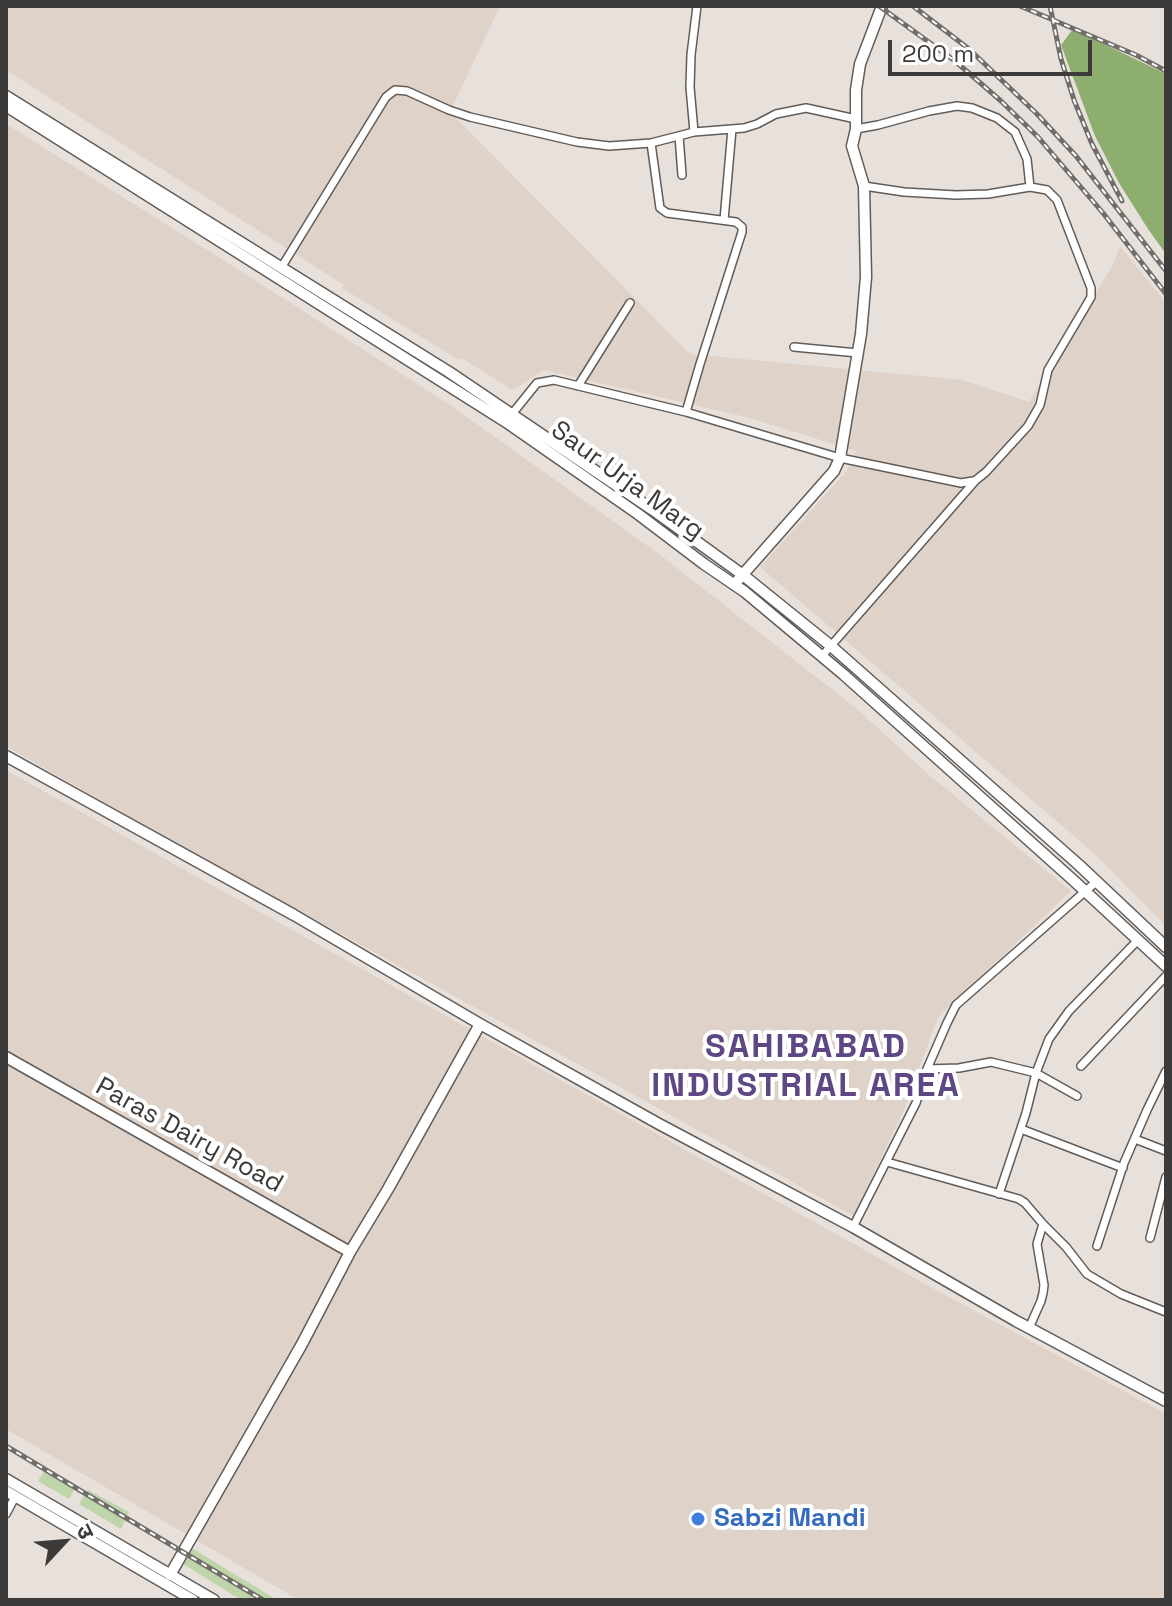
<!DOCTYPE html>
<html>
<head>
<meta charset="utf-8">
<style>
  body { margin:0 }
  #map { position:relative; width:1172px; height:1606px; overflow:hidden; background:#e7e0db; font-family:"Space Grotesk","Noto Sans Devanagari",sans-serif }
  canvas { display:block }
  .frame { position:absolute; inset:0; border:8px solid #3d3b39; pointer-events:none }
  .north { position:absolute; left:24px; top:1502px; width:80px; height:80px; -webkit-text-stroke:6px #fff; paint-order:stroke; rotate:64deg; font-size:22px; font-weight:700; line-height:32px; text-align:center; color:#3d3b39 }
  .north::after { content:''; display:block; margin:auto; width:28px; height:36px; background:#3d3b39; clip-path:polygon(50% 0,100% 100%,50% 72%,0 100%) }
  .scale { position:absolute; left:888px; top:40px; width:204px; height:36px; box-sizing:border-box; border:4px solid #3d3b39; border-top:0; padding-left:10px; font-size:24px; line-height:28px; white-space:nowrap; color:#3d3b39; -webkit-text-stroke:6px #fff; paint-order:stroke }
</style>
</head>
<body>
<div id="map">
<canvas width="1172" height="1606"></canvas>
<div class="frame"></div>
<div class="north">उ</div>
<div class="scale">200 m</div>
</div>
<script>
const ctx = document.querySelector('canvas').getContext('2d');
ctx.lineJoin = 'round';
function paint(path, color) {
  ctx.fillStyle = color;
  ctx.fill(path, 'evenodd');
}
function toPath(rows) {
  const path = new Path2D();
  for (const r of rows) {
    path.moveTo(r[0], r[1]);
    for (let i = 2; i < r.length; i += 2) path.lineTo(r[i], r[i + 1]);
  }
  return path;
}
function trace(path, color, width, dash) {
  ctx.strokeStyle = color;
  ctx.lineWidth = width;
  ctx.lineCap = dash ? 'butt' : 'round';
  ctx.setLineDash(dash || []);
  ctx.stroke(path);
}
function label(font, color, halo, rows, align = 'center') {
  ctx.font = font + ' "Space Grotesk",sans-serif';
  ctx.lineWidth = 8;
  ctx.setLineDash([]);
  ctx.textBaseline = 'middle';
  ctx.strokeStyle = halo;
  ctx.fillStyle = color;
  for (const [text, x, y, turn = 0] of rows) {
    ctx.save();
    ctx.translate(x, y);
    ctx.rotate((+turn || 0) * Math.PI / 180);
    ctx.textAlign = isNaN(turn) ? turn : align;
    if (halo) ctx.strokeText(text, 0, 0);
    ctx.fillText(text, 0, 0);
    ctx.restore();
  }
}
paint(toPath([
  [6,6,500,6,450,112,690,354,962,380,1029,402,1113,265,1120,246,1166,303,1166,926,1095,854,760,567,846,472,856,451,750,418,544,370,513,390,461,358,459,360,342,288,344,285,6,70],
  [6,124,228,263,450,405,659,554,857,709,929,775,1071,891,938,1017,905,1107,854,1216,147,827,6,746],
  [6,770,936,1290,1166,1414,1166,1600,299,1600,6,1429]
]), '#dfd2c8');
paint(toPath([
  [46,1468,77,1485,69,1499,38,1481],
  [88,1490,129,1512,121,1529,79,1504],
  [190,1547,277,1600,241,1600,180,1562]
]), '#bed5aa');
paint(toPath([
  [1073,29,1166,74,1166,254,1148,229,1119,183,1095,136,1061,45]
]), '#8eae6f');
const street = toPath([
  [856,129,878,125,929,111,957,106,972,108,997,118,1015,132,1027,159,1030,187],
  [694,132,690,87,691,55,697,6],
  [679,136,682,175],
  [651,143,660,208,667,213,736,222,742,227,742,232,700,364,686,412],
  [724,220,732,129],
  [281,268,386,97,395,90,407,91,449,110,470,117,577,142,609,146,651,143,694,132,744,128,757,124,776,114,806,108,856,119],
  [794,347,858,353],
  [578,386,630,303],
  [512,414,537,383,554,380,686,412,840,458,961,483,973,481],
  [822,656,976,480,986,472,1028,426,1040,405,1048,370,1087,304,1091,297,1091,288,1057,200,1047,190,1030,187,988,194,956,195,904,192,864,186],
  [1081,1066,1166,976],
  [927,1069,959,1068,991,1062,1036,1073,1077,1096],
  [1021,1129,1123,1168],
  [1135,1139,1166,1151],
  [887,1162,1019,1199,1025,1203,1043,1224,1066,1247,1087,1274,1121,1294,1166,1312],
  [999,1194,1026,1113,1036,1073,1049,1039,1069,1011,1138,940],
  [853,1227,916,1103,927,1069,947,1023,956,1005,1097,881],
  [1150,1238,1166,1177],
  [1097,1246,1124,1163,1147,1110,1166,1071],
  [1029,1328,1041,1301,1043,1293,1044,1285,1037,1244,1043,1224],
  [6,1514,15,1497]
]);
const secondary = toPath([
  [6,96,449,372,653,510,743,575,831,646,1079,865,1166,947],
  [6,106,506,422,638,514,704,564,745,592,843,674,1073,880,1166,966],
  [738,580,834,471,840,458,861,334,866,277,864,186,852,146,856,129,856,90,860,64,882,6],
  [6,756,294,915,480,1024,659,1124,853,1227,1016,1321,1166,1401],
  [6,1057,350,1252],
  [6,1479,214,1600],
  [6,1491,193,1600],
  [170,1575,302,1344,350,1252,388,1189,480,1024]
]);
trace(street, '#625c58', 10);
trace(secondary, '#625c58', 13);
trace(street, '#fff', 7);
trace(secondary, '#fff', 10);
const rail = toPath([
  [879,6,955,61,1001,101,1038,137,1103,213,1166,294],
  [913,6,969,49,1037,114,1076,156,1166,271],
  [1020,6,1136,55,1166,71],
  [1050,6,1061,59,1074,100,1092,144,1122,201],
  [6,1446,263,1600]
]);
trace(rail, '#716d6a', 5);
trace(rail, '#fff', 2, [6]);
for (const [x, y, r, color] of [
  [698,1519,8,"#3f7fe0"]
]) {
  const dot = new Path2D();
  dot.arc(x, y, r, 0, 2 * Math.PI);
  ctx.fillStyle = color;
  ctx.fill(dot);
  trace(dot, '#fff', 3);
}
label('26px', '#3d3b39', '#fff', [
  ["Saur Urja Marg",627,481,36],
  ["Paras Dairy Road",189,1136,29]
]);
label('bold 26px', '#366cbe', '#fff', [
  ["Sabzi Mandi",714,1519]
], 'left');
ctx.letterSpacing = '2px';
label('bold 34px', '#5e4784', '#fff', [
  ["SAHIBABAD",806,1048],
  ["INDUSTRIAL AREA",806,1087]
]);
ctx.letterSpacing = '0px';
</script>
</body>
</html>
